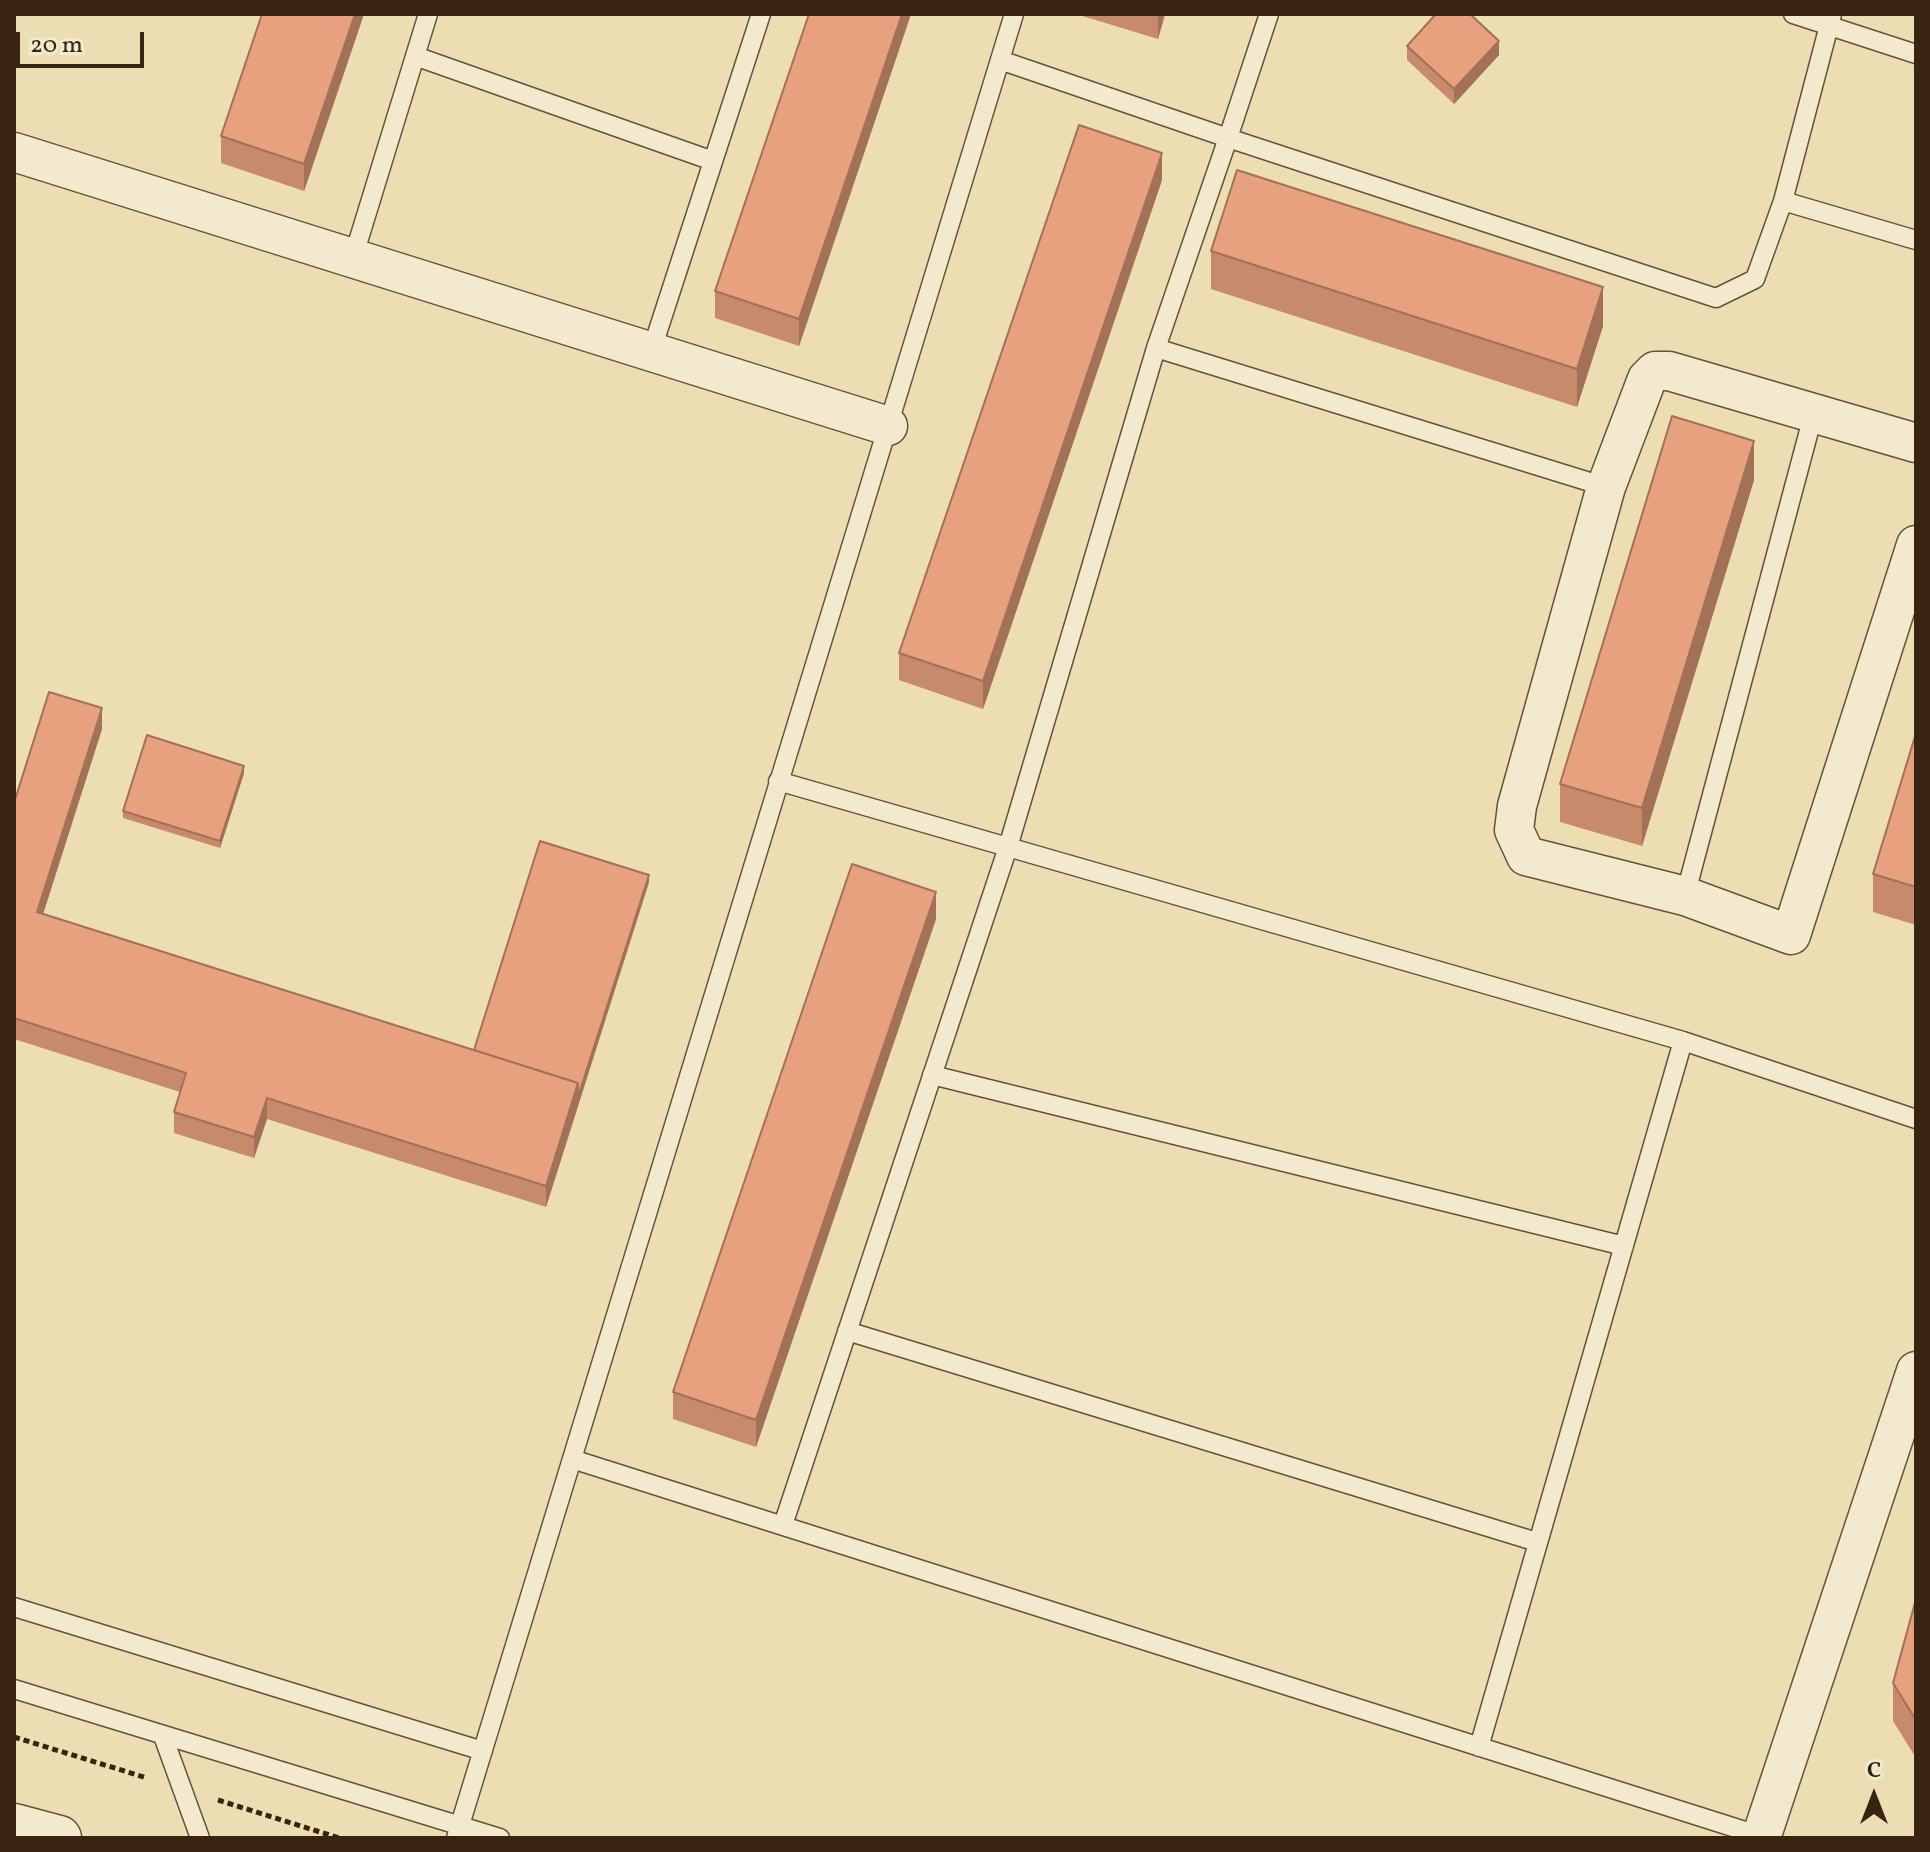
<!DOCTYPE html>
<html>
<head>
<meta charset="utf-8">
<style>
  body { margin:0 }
  #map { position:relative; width:1930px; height:1852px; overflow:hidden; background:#edddb3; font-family:Vollkorn,serif }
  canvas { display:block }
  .frame { position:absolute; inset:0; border:16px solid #382410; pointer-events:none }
  .north { position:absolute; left:1834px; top:1756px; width:80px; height:80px; -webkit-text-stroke:6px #f3e9ce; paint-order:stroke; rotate:0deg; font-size:22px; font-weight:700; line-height:32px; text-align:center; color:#382410 }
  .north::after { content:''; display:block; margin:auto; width:28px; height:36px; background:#382410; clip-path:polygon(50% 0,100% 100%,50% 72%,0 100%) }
  .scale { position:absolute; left:16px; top:32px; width:128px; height:36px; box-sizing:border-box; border:4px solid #382410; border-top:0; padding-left:10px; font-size:24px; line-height:28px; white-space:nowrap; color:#382410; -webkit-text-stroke:6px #f3e9ce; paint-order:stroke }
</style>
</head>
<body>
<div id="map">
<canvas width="1930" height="1852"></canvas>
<div class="frame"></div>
<div class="north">С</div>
<div class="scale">20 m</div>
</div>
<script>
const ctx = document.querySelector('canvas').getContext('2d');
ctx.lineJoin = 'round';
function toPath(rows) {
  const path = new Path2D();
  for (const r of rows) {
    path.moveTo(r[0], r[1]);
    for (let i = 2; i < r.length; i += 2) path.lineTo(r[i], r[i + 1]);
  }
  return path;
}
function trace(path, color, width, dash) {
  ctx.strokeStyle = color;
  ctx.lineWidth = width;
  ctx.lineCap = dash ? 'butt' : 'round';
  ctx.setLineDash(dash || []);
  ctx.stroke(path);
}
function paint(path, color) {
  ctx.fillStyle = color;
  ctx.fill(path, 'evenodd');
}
const service = toPath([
  [1269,14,1228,138,1716,298,1755,279,1783,201,1832,14],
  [1793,14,1916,54],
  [415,56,713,161],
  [1000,60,1228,138,1156,348,1606,487],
  [1783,201,1916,240],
  [353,258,428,14],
  [651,352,761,14],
  [778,781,1683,1041,1916,1119],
  [1685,896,1814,412],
  [932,1075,1624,1246],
  [847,1331,1537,1542],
  [572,1459,1764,1837],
  [783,1525,1008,847,1156,348],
  [14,1607,483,1751],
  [14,1689,500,1838],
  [163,1736,200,1838],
  [1479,1747,1683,1041],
  [456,1838,1014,14]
]);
const minor = toPath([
  [14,152,888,426],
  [1916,443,1669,371,1655,371,1647,379,1606,487,1517,806,1514,830,1526,856,1685,896,1791,935,1916,545],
  [1761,1838,1916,1371]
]);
const tertiary = toPath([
  [14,1826,59,1838]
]);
trace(service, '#655239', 21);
trace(minor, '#655239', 41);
trace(tertiary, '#655239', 47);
trace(toPath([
  [14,1737,147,1778],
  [218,1800,339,1838]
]), '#382410', 5, [6, 4]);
trace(service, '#f3e9ce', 18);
trace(minor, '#f3e9ce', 38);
trace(tertiary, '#f3e9ce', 44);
paint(toPath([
  [262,14,364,14,304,191,221,163,221,136],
  [809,14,911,14,799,346,715,318,715,291],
  [1076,14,1165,14,1158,39],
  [1407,46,1499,55,1454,104,1407,60],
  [1162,180,983,709,899,680,899,653],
  [1211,251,1603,326,1577,407,1211,289],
  [1754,480,1642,846,1560,822,1560,784],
  [102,729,43,914,474,1050,649,882,546,1207,267,1119,254,1158,174,1133,174,1112,180,1092,14,1039,14,803],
  [1916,733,1916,925,1873,912,1873,874],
  [244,773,220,848,123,818,123,811],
  [936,919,756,1447,673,1419,673,1392],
  [1916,1599,1916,1758,1893,1721,1893,1683]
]), '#c78a6c');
paint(toPath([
  [355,14,364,14,304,191,304,164],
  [902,14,911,14,799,346,799,319],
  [1158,14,1165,14,1158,39],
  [1499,41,1499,55,1454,104,1454,89],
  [1162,153,1162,180,983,709,983,681],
  [1603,287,1603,326,1577,407,1577,369],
  [1754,441,1754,480,1642,846,1642,808],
  [102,708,102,729,37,933,37,912],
  [244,766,244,773,220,848,220,841],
  [649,875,649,882,546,1207,546,1186,578,1083],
  [936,892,936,919,756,1447,756,1420],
  [267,1098,267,1119,254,1158,254,1137]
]), '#a27158');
const building = toPath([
  [262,14,355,14,304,164,221,136,262,14],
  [809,14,902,14,799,319,715,291,809,14],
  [1436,14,1470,14,1499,41,1454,89,1407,46,1436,14],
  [1079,125,1162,153,983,681,899,653,1079,125],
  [1237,170,1603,287,1577,369,1211,251,1237,170],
  [1672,416,1754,441,1642,808,1560,784,1672,416],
  [49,692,102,708,37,912,578,1083,546,1186,267,1098,254,1137,174,1112,186,1073,14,1018,14,803,49,692],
  [1916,733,1916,887,1873,874,1916,733],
  [147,735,244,766,220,841,123,811,147,735],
  [540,841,649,875,578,1097,578,1083,474,1050,540,841],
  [852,864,936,892,756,1420,673,1392,852,864],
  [1916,1599,1916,1720,1893,1683,1916,1599]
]);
paint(building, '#e7a17e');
trace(building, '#a27158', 2);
</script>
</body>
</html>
